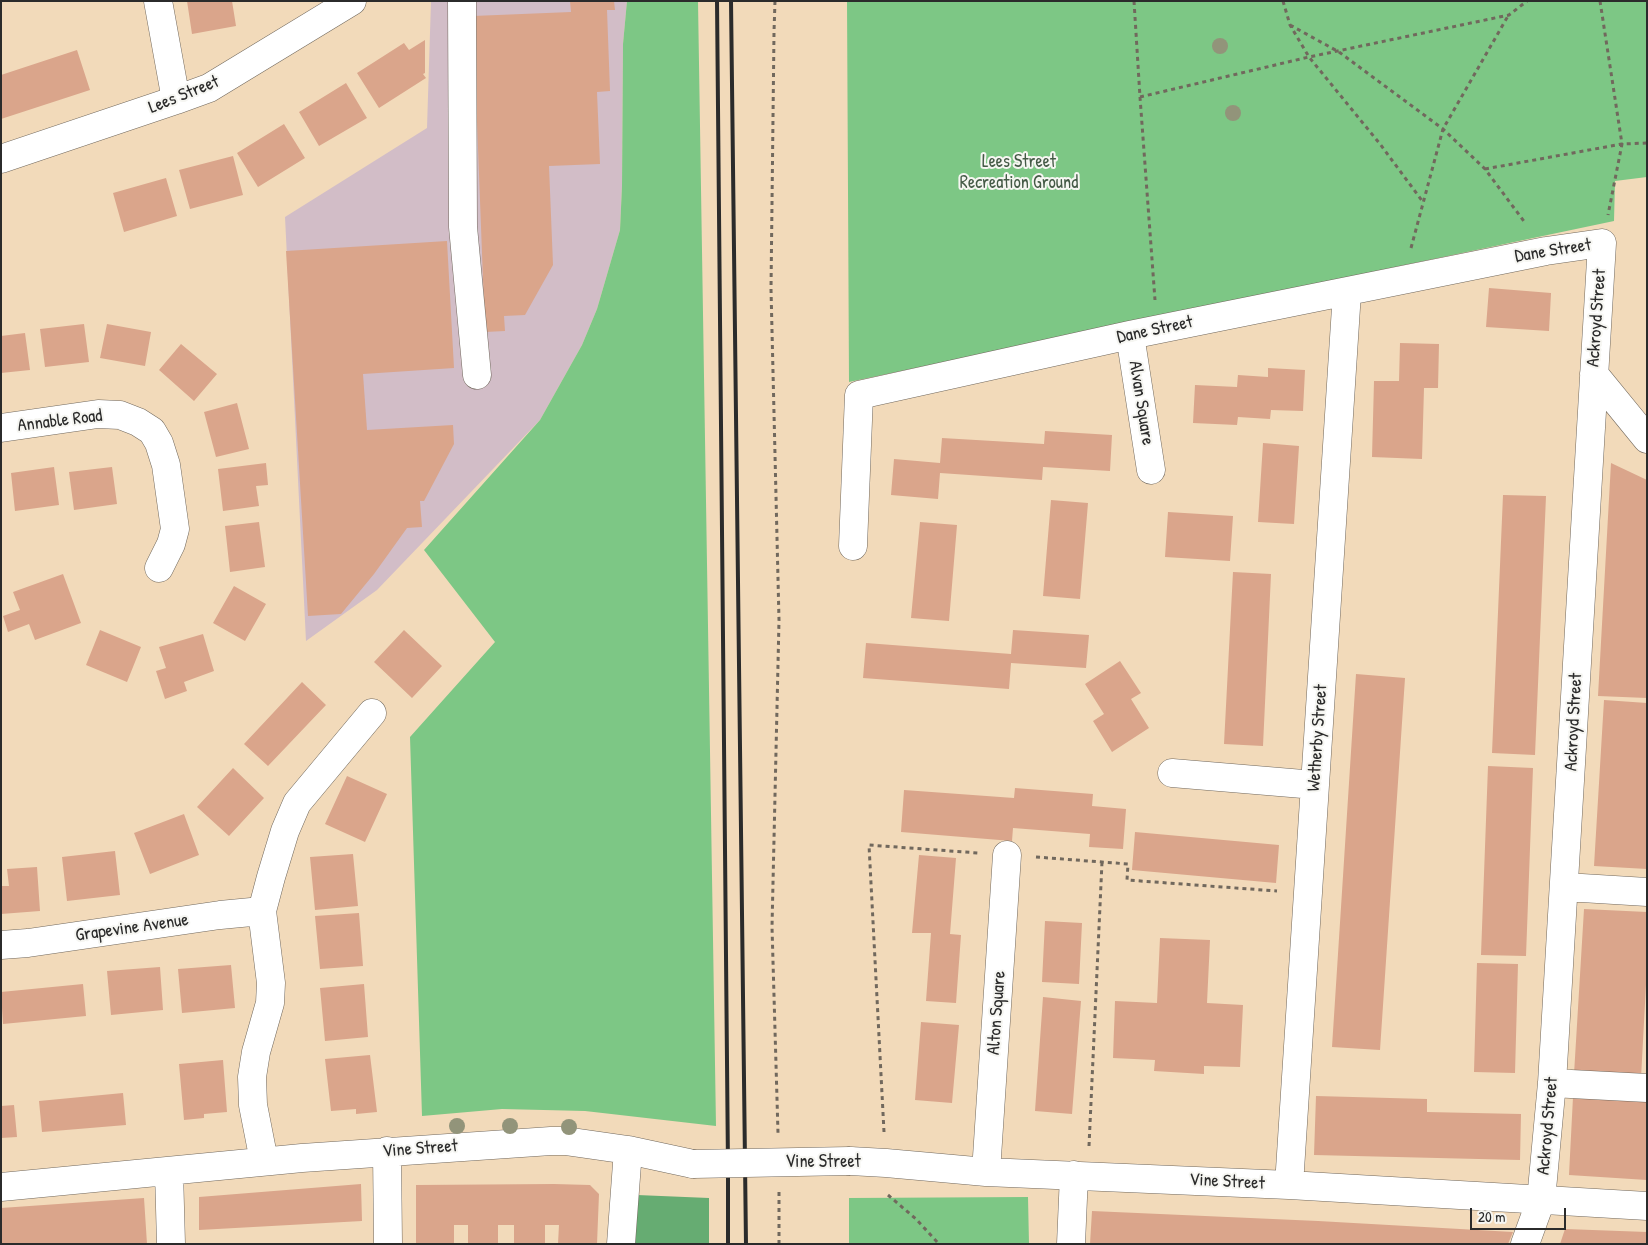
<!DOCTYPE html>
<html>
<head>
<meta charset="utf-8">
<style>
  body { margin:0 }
  #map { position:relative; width:1648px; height:1245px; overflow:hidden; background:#f2daba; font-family:"Patrick Hand",sans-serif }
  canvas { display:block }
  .frame { position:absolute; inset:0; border:2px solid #2b2b2b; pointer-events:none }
  .scale { position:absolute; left:1470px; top:1208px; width:96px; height:22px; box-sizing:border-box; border:2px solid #2b2b2b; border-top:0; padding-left:6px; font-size:15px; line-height:18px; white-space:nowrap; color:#2b2b2b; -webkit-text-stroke:4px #f6f6f2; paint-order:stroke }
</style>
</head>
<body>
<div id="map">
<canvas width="1648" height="1245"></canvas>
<div class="frame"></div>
<div class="scale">20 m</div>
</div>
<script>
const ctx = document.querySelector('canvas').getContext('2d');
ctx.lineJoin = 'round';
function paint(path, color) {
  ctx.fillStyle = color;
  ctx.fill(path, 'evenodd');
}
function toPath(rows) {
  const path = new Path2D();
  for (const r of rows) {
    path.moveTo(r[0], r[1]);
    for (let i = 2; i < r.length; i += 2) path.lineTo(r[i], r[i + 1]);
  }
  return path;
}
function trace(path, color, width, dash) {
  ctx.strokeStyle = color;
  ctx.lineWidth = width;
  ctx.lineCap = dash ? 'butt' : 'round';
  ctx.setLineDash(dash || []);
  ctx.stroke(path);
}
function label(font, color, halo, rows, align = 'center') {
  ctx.font = font + ' "Patrick Hand",sans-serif';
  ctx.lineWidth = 4;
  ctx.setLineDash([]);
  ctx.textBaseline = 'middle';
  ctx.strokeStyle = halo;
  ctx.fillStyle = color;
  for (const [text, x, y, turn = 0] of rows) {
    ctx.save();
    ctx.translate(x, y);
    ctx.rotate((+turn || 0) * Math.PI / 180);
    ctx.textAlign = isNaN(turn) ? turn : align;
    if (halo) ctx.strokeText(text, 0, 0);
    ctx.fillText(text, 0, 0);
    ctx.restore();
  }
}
paint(toPath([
  [431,1,627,1,623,44,622,186,620,230,597,309,582,345,540,420,377,590,306,641,285,217,427,128]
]), '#d2bdc7');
paint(toPath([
  [627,1,698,1,716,1126,585,1111,502,1109,422,1116,410,737,495,642,424,550,540,420,582,345,597,309,620,230,622,186,623,44],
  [847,1,1647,1,1647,177,1615,181,1614,221,849,382],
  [1028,1197,1029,1244,849,1244,849,1198]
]), '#7dc785');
paint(toPath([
  [637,1195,709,1198,709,1244,634,1244]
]), '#66ac72');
paint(toPath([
  [187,1,232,1,236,26,192,34],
  [570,1,614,1,615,10,607,10,610,91,597,92,600,164,549,166,553,265,525,315,504,316,505,331,485,332,473,16,571,12],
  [425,40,425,73,423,74,426,78,379,108,357,73,404,43,409,50],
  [77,50,90,90,1,119,1,75],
  [346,83,367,118,319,146,299,112],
  [284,124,305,158,258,187,237,153],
  [233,156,243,195,190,209,179,170],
  [166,178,177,216,124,232,113,193],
  [447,241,454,368,363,374,367,430,453,425,454,444,424,501,420,501,422,527,407,528,374,574,341,614,308,616,286,251],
  [1489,288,1551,293,1549,331,1486,327],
  [84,324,89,362,45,367,40,329],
  [107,324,151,332,145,366,100,358],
  [25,333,30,370,1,373,1,336],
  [1400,343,1439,344,1438,388,1424,388,1422,459,1372,457,1374,381,1399,381],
  [181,344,217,374,194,401,159,370],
  [1268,368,1305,370,1303,411,1271,410,1270,419,1238,417,1237,425,1193,423,1195,385,1237,387,1238,375,1268,377],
  [237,403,249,449,216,457,204,412],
  [1045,431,1112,435,1110,471,1043,467,1042,480,940,473,938,499,891,495,894,459,940,463,942,438,1044,444],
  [1263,443,1299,446,1294,524,1258,522],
  [266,463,268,485,256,486,259,506,223,511,218,469],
  [1611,463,1647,480,1647,698,1598,696],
  [54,467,59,505,15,511,11,473],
  [112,467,117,504,74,510,69,472],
  [1503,495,1546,496,1535,755,1492,753],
  [1051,500,1088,503,1080,599,1043,596],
  [1168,512,1233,516,1230,561,1165,557],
  [259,522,265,567,230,572,225,526],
  [920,522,957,525,949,621,911,618],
  [1233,572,1271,574,1263,746,1224,744],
  [63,574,81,623,35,640,29,624,8,632,3,616,20,610,13,592],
  [234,586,266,604,245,641,213,623],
  [100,630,141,647,127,682,86,665],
  [404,630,442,666,412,698,374,662],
  [1013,630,1089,635,1086,668,1011,663,1009,689,863,678,866,643,1011,654],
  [203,634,214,671,184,682,187,691,165,699,156,671,166,668,159,647],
  [1120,661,1141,693,1131,699,1149,728,1112,752,1093,721,1104,714,1085,684],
  [1356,674,1405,678,1380,1050,1332,1047],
  [302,682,326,705,268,766,244,744],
  [1604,700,1647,703,1647,869,1594,866],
  [1488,766,1533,768,1526,956,1481,955],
  [233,768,264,798,229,836,197,807],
  [347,776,387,794,365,842,325,824],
  [1015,788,1093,794,1092,806,1126,809,1123,849,1089,847,1090,834,1013,828,1012,841,901,832,904,790,1014,798],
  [184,814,199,855,150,874,134,833],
  [1135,832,1279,845,1276,883,1132,870],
  [115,851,120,895,67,901,62,857],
  [353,854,358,906,315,910,310,857],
  [919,855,956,858,950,934,961,935,956,1003,926,1001,931,933,912,933],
  [37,867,40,911,1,914,1,886,9,886,7,869],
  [1584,909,1647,912,1647,966,1641,1078,1574,1074],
  [359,913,363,966,320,969,315,916],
  [1045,921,1082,923,1079,984,1042,982],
  [1160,938,1210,940,1207,1003,1243,1005,1240,1067,1204,1066,1204,1074,1154,1071,1155,1060,1113,1058,1115,1001,1157,1003],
  [1477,963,1518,964,1515,1073,1474,1072],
  [231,965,235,1008,182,1013,178,969],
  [160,967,163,1010,111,1015,107,971],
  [83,984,86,1016,3,1024,1,992],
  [364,984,368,1037,325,1041,320,988],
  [1043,997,1081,1001,1072,1114,1035,1111],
  [921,1022,959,1025,952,1103,915,1100],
  [370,1055,377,1112,356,1114,356,1109,331,1111,325,1059],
  [223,1060,227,1112,204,1114,204,1118,184,1120,179,1064],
  [123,1093,126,1125,42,1132,39,1101],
  [1316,1096,1427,1099,1427,1112,1521,1114,1520,1160,1314,1155],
  [1573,1097,1647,1101,1647,1180,1569,1175],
  [14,1105,17,1137,1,1138,1,1106],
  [361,1184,362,1221,199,1230,199,1197],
  [554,1184,590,1185,599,1194,597,1244,558,1244,559,1225,545,1225,545,1244,514,1244,514,1225,498,1225,498,1244,468,1244,468,1225,454,1225,454,1244,416,1244,416,1185],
  [144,1198,147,1244,1,1244,1,1208],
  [1092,1211,1318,1221,1513,1232,1508,1244,1090,1244],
  [1565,1229,1647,1232,1647,1244,1560,1244]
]), '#daa58b');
const minor = toPath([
  [158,1,176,100],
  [462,1,463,227,477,375],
  [1,159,176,100,209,88,352,1],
  [1130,335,1151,470],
  [1594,374,1647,439],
  [1,428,98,414,120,415,138,422,152,431,159,443,166,465,175,529,171,544,159,568],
  [853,546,859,395,1130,335,1546,251,1602,243,1552,1083,1541,1200,1525,1244],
  [1172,773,1315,785],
  [1565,887,1647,892],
  [1,945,28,943,220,915,262,911],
  [1552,1083,1647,1088],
  [387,1151,388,1244],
  [264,1161,253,1105,252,1077,256,1052,270,1003,271,983,262,911,271,877,285,831,297,803,372,713],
  [850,1161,886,1163,986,1172,1289,1185,1647,1206],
  [169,1171,171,1244],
  [986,1172,1007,855],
  [1289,1185,1347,292],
  [1,1187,302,1158,551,1141,565,1141,628,1150,693,1164],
  [621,1244,628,1150],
  [1071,1244,1074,1175]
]);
trace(minor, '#71685d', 29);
trace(toPath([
  [775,1,774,32,771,289,779,620,772,927,778,1133],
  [1134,1,1140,97,1155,300],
  [1283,1,1290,25,1309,57,1380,144,1423,202],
  [1600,1,1622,144,1608,215],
  [1290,25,1339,52,1443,129,1485,169,1526,224],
  [1140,97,1309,57,1509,15,1527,1],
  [1485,169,1622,144,1647,143],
  [1411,248,1443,129,1508,16],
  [1036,857,1128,864,1127,880,1277,891],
  [884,1132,869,845,978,853],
  [1089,1146,1102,862],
  [888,1195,916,1219,939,1244],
  [779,1244,779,1192]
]), '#71685d', 3, [4, 4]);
trace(minor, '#fff', 28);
trace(toPath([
  [717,1,728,1166,728,1244],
  [731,1,746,1244]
]), '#2b2b2b', 4);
const minorBridge = toPath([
  [693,1164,850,1161]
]);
trace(minorBridge, '#71685d', 29, []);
trace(minorBridge, '#fff', 28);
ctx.fillStyle = '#92947a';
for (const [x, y] of [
  [1220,46],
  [1233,113],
  [457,1126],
  [510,1126],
  [569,1127]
]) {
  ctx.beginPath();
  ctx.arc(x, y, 8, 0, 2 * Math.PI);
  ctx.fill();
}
label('18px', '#2b2b2b', '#f6f6f2', [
  ["Lees Street",184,95,-22],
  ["Dane Street",1553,251,-9],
  ["Ackroyd Street",1597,318,-86],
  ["Dane Street",1155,330,-12],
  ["Alvan Square",1141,403,81],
  ["Annable Road",60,421,-7],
  ["Ackroyd Street",1574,722,-87],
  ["Wetherby Street",1318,738,-86],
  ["Grapevine Avenue",132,928,-8],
  ["Alton Square",997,1013,-86],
  ["Ackroyd Street",1548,1126,-85],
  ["Vine Street",420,1149,-4],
  ["Vine Street",823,1162],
  ["Vine Street",1227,1182,3]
]);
label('18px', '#445a46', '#f6f6f2', [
  ["Lees Street",1019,162],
  ["Recreation Ground",1019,183]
]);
</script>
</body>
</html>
